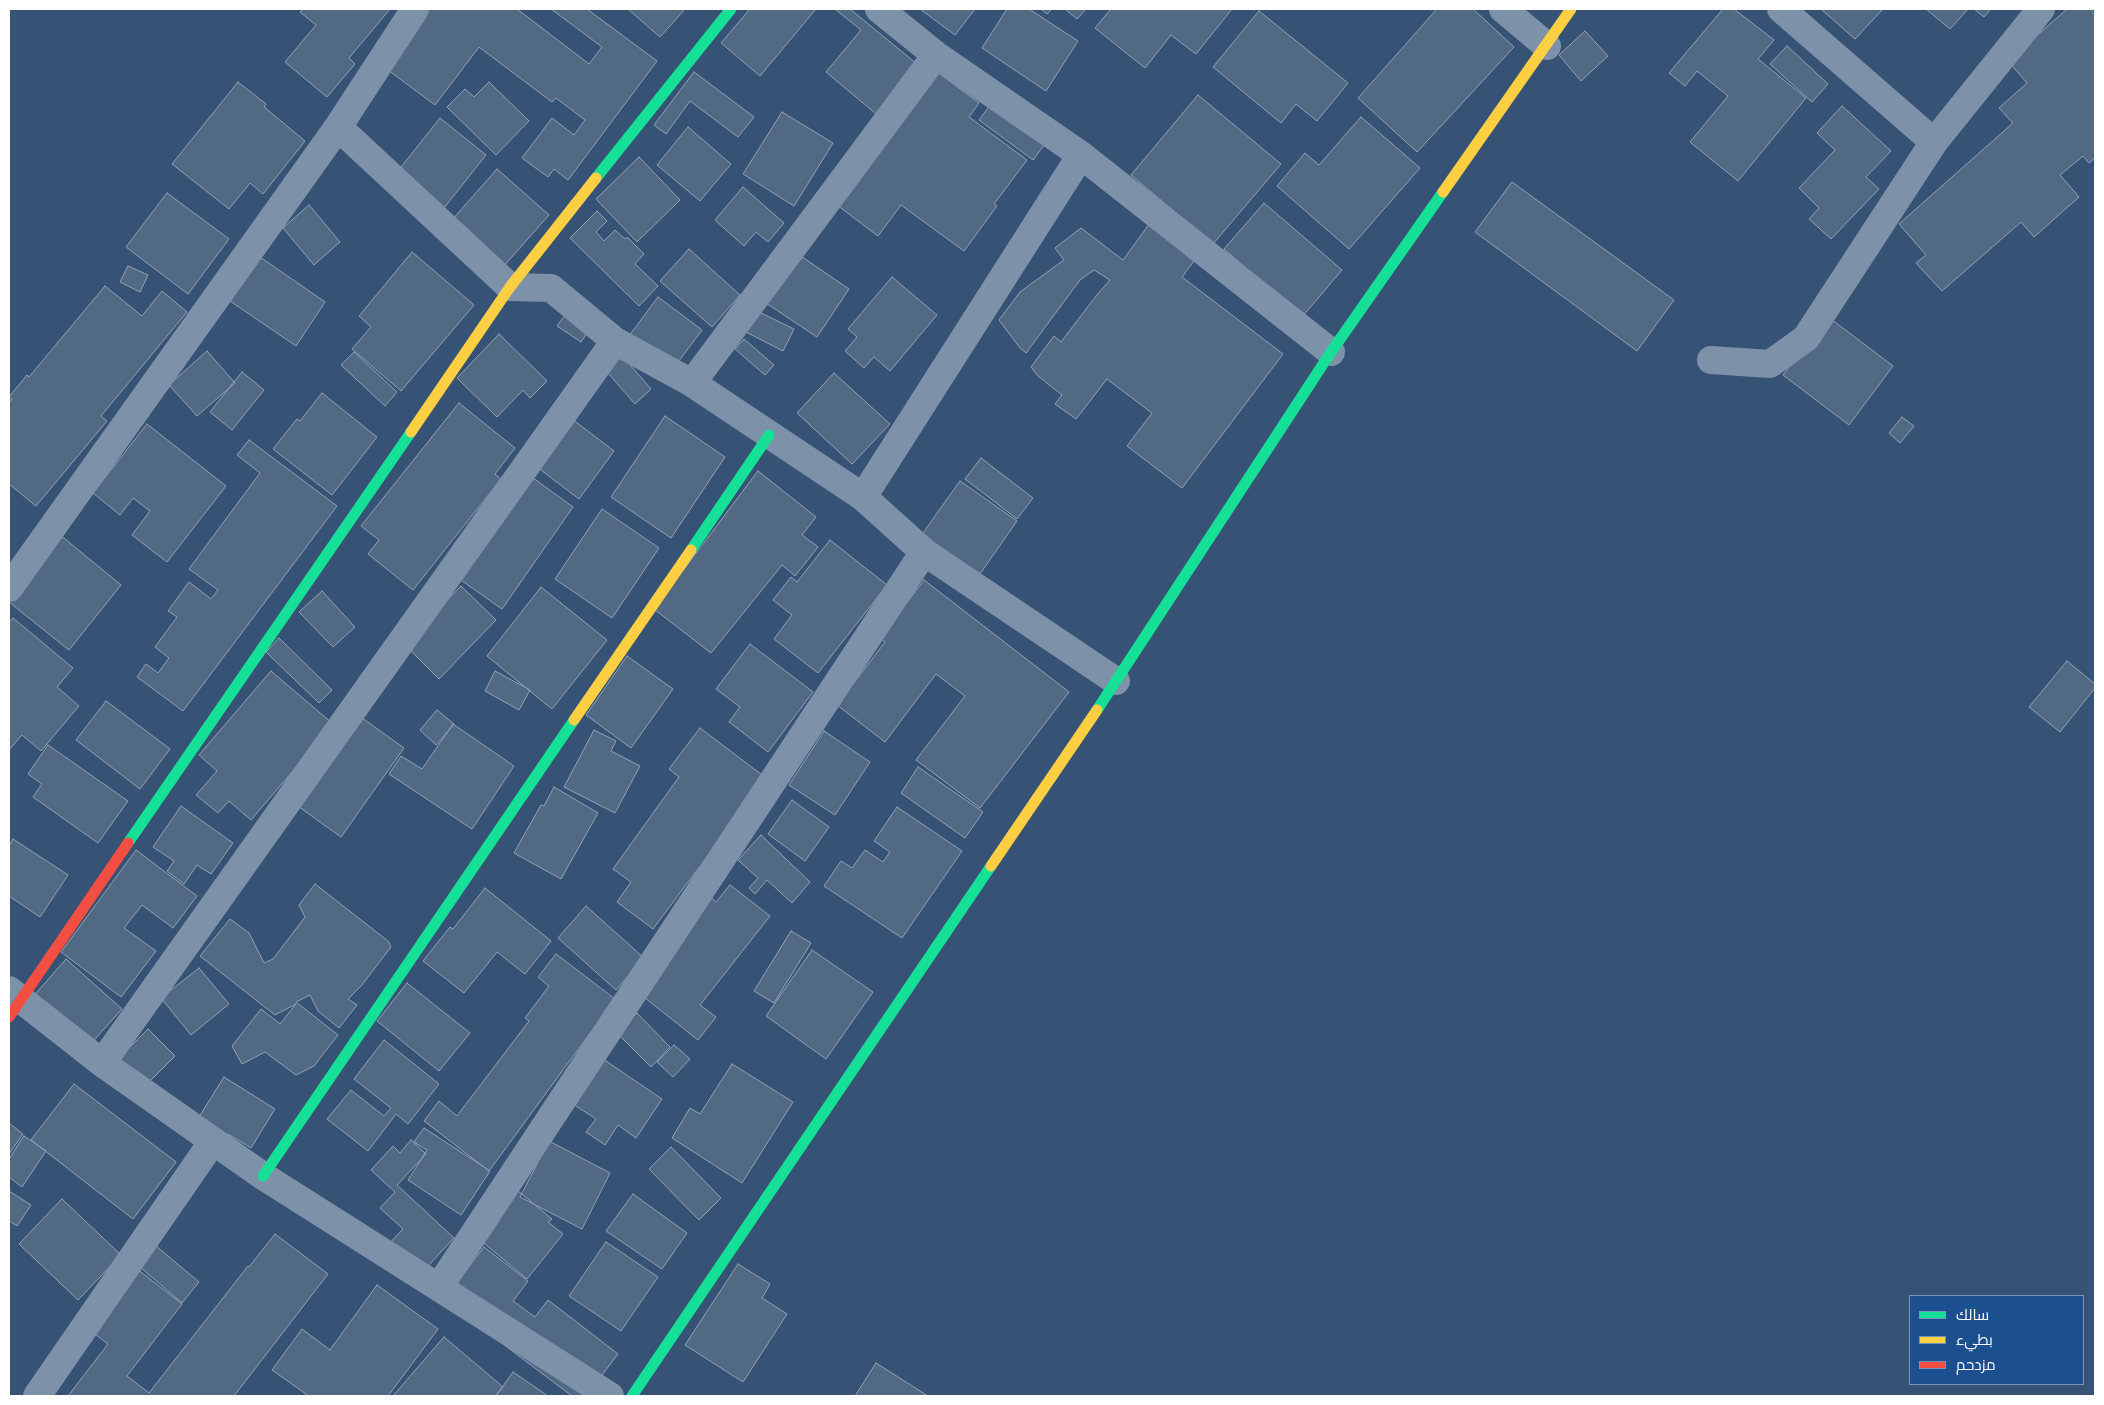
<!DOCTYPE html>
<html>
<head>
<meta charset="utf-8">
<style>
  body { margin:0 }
  #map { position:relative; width:2104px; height:1405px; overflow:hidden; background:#365274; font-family:Jost,Cairo,sans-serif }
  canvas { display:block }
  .frame { position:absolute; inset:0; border:10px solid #fff; pointer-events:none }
  .legend { position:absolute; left:1909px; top:1295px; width:175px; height:90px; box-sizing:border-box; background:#1b4f8f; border:1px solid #7695bc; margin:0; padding:6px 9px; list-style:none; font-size:15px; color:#fff }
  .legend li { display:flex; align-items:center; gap:10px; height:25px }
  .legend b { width:25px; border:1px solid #7695bc }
</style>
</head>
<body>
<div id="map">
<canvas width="2104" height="1405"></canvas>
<div class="frame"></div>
<ul class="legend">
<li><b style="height:6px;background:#16e098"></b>سالك</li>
<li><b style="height:6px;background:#ffcf43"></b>بطيء</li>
<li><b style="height:6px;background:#f24e42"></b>مزدحم</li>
</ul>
</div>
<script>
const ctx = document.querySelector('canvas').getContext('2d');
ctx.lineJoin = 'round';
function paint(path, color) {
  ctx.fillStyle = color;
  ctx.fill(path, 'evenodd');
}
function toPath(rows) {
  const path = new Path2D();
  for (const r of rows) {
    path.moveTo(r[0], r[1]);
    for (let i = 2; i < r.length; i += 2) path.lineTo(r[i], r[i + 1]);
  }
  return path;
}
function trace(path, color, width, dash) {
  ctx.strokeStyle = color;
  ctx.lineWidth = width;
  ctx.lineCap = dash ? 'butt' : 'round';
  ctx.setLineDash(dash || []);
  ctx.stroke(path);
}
const building = toPath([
  [303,9,390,9,349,58,355,64,327,97,285,62,316,25,300,12,303,9],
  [421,9,517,9,589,64,602,47,551,9,587,9,657,61,568,180,554,169,548,177,522,158,552,118,574,135,585,120,556,98,552,102,479,47,435,105,384,67,421,9],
  [628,9,685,9,660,37,628,9],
  [750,9,816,9,760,76,721,43,750,9],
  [835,9,850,9,923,69,881,118,826,72,861,30,835,9],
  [920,9,975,9,955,35,920,9],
  [1007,9,1029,9,1078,41,1046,91,982,48,1007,9],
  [1041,9,1052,9,1047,14,1041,9],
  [1065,9,1086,9,1077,19,1065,9],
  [1111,9,1232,9,1196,54,1171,35,1145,68,1095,28,1111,9],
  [1437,9,1473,9,1514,47,1417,152,1358,98,1437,9],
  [1723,9,1734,9,1774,40,1758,59,1806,98,1738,181,1690,142,1728,96,1697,71,1685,86,1669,73,1723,9],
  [1821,9,1883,9,1855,39,1821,9],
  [1926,9,1968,9,1950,29,1926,9],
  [1974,9,1991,9,1984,17,1974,9],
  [2067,9,2090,9,2095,15,2095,158,2089,163,2083,156,2060,175,2079,197,2034,237,2021,222,1942,291,1916,263,1926,255,1899,224,2013,123,1999,108,2027,83,2008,61,2067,9],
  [1259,11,1348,83,1317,121,1296,104,1281,123,1213,67,1259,11],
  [1585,31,1608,56,1581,81,1559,55,1585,31],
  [1787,46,1828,84,1812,102,1770,64,1787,46],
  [932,68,979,103,969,117,1027,160,994,204,997,206,964,251,901,205,878,236,833,202,932,68],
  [694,72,754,117,738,137,690,101,666,134,654,125,694,72],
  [238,82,266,104,264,107,305,141,263,194,250,183,229,209,172,164,238,82],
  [489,82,529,121,496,155,447,107,465,89,474,97,489,82],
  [1198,95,1281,164,1213,244,1131,175,1198,95],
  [996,97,1050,137,1033,160,979,120,996,97],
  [1842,106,1891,151,1866,177,1879,189,1831,239,1809,219,1819,208,1799,188,1835,150,1817,133,1842,106],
  [782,112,833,143,794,206,743,174,782,112],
  [1361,117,1420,168,1349,249,1277,186,1305,153,1319,165,1361,117],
  [440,118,486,155,444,208,398,171,440,118],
  [688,127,731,164,700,201,657,165,688,127],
  [639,157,680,200,637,242,596,199,639,157],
  [497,169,549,215,503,267,451,221,497,169],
  [1512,182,1674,300,1637,351,1475,232,1512,182],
  [743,187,784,223,768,242,756,232,744,246,715,220,743,187],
  [167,193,229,239,188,294,126,247,167,193],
  [1264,203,1342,270,1302,317,1224,249,1264,203],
  [309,205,340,242,314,265,283,228,309,205],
  [597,211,607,221,596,232,604,241,615,230,625,239,627,237,644,254,635,264,658,286,639,306,570,238,597,211],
  [1150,223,1197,257,1182,277,1283,354,1182,488,1127,446,1152,413,1107,379,1076,419,1055,404,1062,395,1038,376,1031,367,1054,336,1061,342,1096,296,1110,280,1094,270,1080,280,1026,353,1020,348,999,320,1020,292,1064,260,1055,248,1081,228,1123,260,1150,223],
  [689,249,740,295,712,327,660,281,689,249],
  [792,250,849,289,817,337,760,299,792,250],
  [412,252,474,305,401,391,352,349,371,327,359,316,412,252],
  [260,257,325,302,296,346,230,301,260,257],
  [128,266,148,275,140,292,120,282,128,266],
  [892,277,937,315,890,371,874,357,864,368,845,351,857,337,848,329,892,277],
  [105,286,142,316,162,291,187,312,101,416,107,421,36,506,9,484,9,403,12,399,9,397,27,375,29,377,105,286],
  [658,297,702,330,673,369,629,336,658,297],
  [757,311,794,329,783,351,746,332,757,311],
  [565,315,589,330,581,342,557,326,565,315],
  [1827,316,1893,366,1849,425,1783,375,1827,316],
  [499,334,547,381,530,398,523,390,497,417,457,378,499,334],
  [744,339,774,365,765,375,735,349,744,339],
  [207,351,235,383,197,416,169,385,207,351],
  [618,351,651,389,635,404,601,365,618,351],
  [354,352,397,392,385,406,341,365,354,352],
  [242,372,264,390,232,430,210,412,242,372],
  [834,373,890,424,852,464,797,413,834,373],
  [322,393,377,437,332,495,273,449,297,419,300,421,322,393],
  [459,403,515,448,495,474,501,479,413,590,368,554,379,540,361,526,459,403],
  [665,416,725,457,671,538,611,497,665,416],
  [1902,417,1914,426,1900,443,1889,433,1902,417],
  [572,419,614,451,579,499,537,467,572,419],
  [147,424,226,486,167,562,132,535,150,511,133,498,120,515,93,493,147,424],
  [249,440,337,506,183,711,137,677,146,664,158,673,169,658,155,647,177,617,168,611,189,582,211,599,218,590,189,569,260,473,237,455,249,440],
  [981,458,1033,498,1017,519,965,479,981,458],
  [758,471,816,517,802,535,818,547,795,576,782,565,711,653,654,609,758,471],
  [529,475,573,507,502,609,458,578,529,475],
  [960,481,1017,521,975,581,918,540,960,481],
  [602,509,659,548,612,618,555,579,602,509],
  [59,534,121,585,69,650,9,602,9,596,59,534],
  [830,540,887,585,818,673,774,639,792,615,773,600,791,577,797,582,830,540],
  [924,580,1069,692,980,808,916,760,965,696,936,674,885,742,837,705,885,642,880,638,924,580],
  [461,586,496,620,439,679,404,644,461,586],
  [541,587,607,640,552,709,487,656,541,587],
  [322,591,355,627,333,647,299,612,322,591],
  [13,618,73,668,57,687,79,706,41,751,22,735,9,750,9,623,13,618],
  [279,638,332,690,319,703,266,652,279,638],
  [750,644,813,692,768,752,729,722,740,707,716,689,750,644],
  [627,656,673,689,631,748,586,715,627,656],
  [2067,661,2095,684,2095,688,2060,732,2029,707,2067,661],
  [271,671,333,724,251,820,229,801,218,813,196,795,217,771,199,755,271,671],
  [495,671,530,690,519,710,485,691,495,671],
  [106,701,170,749,140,789,76,740,106,701],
  [437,710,454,724,436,745,420,730,437,710],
  [358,715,404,748,341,837,295,804,358,715],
  [453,724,514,766,472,829,389,774,401,756,422,769,453,724],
  [700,728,766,778,653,929,617,902,631,882,613,869,679,777,669,769,700,728],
  [594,730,616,741,611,751,640,766,615,813,564,787,594,730],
  [824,731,870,762,835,815,789,785,824,731],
  [48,745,128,801,98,843,33,797,42,784,28,774,48,745],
  [918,767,983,812,965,838,901,793,918,767],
  [554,787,598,813,561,879,514,853,541,805,544,806,554,787],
  [792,800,829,827,805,861,768,834,792,800],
  [181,806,233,843,211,874,197,865,184,884,167,871,174,861,153,847,181,806],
  [897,807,962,851,902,938,824,886,841,861,852,868,865,850,883,862,890,852,874,841,897,807],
  [761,835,810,882,792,903,767,880,755,894,749,888,758,878,738,860,761,835],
  [13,839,68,875,40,917,9,896,9,846,13,839],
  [136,850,197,896,173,928,142,905,124,928,156,951,121,997,61,952,136,850],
  [315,884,388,941,391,947,361,986,348,999,357,1005,339,1028,318,1011,310,995,296,1002,338,1035,314,1066,296,1075,265,1052,242,1064,232,1046,261,1009,280,1024,296,1004,275,1015,200,956,230,919,249,933,264,963,273,959,305,917,299,905,315,884],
  [730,885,770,916,700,1005,716,1017,698,1040,635,990,709,896,716,902,730,885],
  [485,888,551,941,525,974,497,952,464,993,423,961,450,927,453,929,485,888],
  [586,906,644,958,616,990,558,938,586,906],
  [791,931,811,943,774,1003,754,991,791,931],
  [812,950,873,992,826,1059,766,1016,812,950],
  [556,954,615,999,489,1171,424,1121,439,1101,457,1116,529,1021,525,1018,549,986,538,977,556,954],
  [66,959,122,1009,87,1048,31,999,66,959],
  [199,968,229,1004,191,1035,161,998,199,968],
  [407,983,470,1033,439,1071,377,1021,407,983],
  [637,1013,670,1047,651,1067,617,1033,637,1013],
  [148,1029,175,1056,142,1089,115,1062,148,1029],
  [384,1040,439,1084,408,1124,396,1114,368,1151,327,1119,351,1090,384,1116,391,1108,354,1079,384,1040],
  [674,1045,690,1059,673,1077,657,1062,674,1045],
  [603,1059,662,1099,636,1138,618,1125,605,1145,586,1132,596,1119,573,1104,603,1059],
  [732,1064,793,1102,742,1183,672,1138,690,1108,700,1114,732,1064],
  [224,1077,275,1109,251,1148,228,1134,222,1143,194,1125,224,1077],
  [74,1084,176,1162,133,1219,31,1140,74,1084],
  [9,1123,23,1134,9,1154,9,1123],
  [424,1128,490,1171,461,1215,408,1180,427,1150,414,1142,424,1128],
  [24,1136,46,1151,22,1187,9,1177,9,1159,24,1136],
  [411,1140,426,1154,397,1185,454,1238,415,1280,383,1250,403,1229,380,1208,395,1192,371,1170,393,1146,400,1153,411,1140],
  [549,1141,610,1173,582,1229,520,1197,549,1141],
  [671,1147,721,1198,699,1220,649,1169,671,1147],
  [512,1186,552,1219,548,1222,563,1234,527,1279,473,1234,512,1186],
  [9,1191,31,1205,17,1226,9,1221,9,1191],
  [633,1194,687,1233,662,1269,606,1231,633,1194],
  [62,1199,121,1255,78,1300,19,1244,62,1199],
  [275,1234,328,1274,234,1396,68,1396,108,1344,87,1328,132,1265,182,1304,127,1376,149,1393,248,1266,249,1267,275,1234],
  [150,1241,199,1282,182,1303,133,1261,150,1241],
  [606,1242,658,1277,621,1331,569,1296,606,1242],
  [484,1247,528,1281,513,1301,535,1317,548,1300,618,1354,586,1396,572,1396,491,1335,450,1292,484,1247],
  [738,1264,770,1284,762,1298,787,1314,743,1382,685,1345,738,1264],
  [377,1285,438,1329,388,1396,305,1396,306,1394,272,1370,302,1329,330,1350,377,1285],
  [444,1337,503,1387,495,1396,393,1396,444,1337],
  [876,1363,928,1396,855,1396,876,1363],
  [513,1372,548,1396,496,1396,513,1372]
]);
paint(building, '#526984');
trace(building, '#92a2b6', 1);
trace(toPath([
  [879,9,936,55,1081,155,1331,352],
  [1503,9,1547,46],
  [1781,9,1934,142],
  [338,127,510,287,551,288,615,341,692,383,863,497,924,552,1116,681],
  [1711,360,1770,364,1806,338,1934,142,2041,9],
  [692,383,936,55],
  [863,497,1081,155],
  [9,588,338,127,415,9],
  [9,990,102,1063,263,1176,610,1396],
  [102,1063,615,341],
  [439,1287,924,552],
  [37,1396,213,1141]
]), '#7d92a8', 28);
trace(toPath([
  [596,178,731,9],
  [691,550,769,435],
  [1097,710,1331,352,1443,192],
  [128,843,411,432],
  [263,1176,574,720],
  [632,1396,991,866]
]), '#16e098', 11);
trace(toPath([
  [1443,192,1571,9],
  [411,432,510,287,596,178],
  [574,720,691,550],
  [991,866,1097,710]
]), '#ffcf43', 11);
trace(toPath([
  [9,1017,128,843]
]), '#f24e42', 11);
</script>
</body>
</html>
